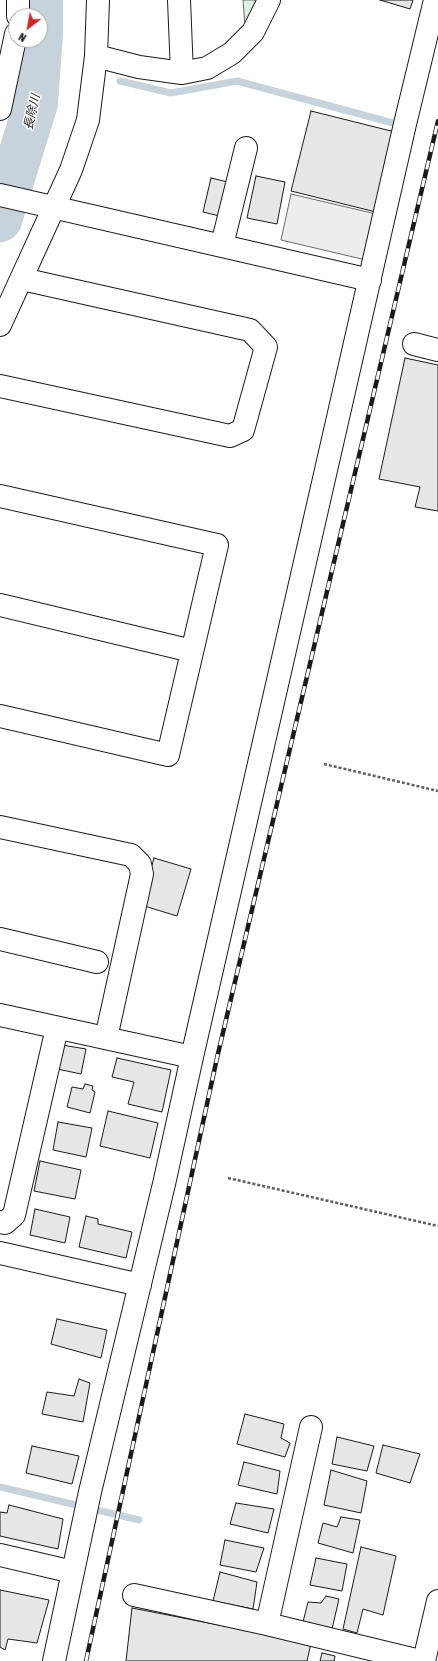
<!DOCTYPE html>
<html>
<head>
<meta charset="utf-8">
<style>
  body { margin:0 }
  #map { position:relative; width:438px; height:1661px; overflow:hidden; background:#fff; font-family:"Asap Condensed",sans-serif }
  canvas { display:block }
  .north { position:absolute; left:8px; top:8px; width:40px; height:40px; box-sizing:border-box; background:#fff; border:1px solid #a3a3a3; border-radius:50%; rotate:211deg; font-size:11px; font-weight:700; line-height:16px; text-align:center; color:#1a1a1a }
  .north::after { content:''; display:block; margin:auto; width:14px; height:18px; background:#c62828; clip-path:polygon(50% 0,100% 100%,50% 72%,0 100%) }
</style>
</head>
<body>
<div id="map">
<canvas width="438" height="1661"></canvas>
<div class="north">N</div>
</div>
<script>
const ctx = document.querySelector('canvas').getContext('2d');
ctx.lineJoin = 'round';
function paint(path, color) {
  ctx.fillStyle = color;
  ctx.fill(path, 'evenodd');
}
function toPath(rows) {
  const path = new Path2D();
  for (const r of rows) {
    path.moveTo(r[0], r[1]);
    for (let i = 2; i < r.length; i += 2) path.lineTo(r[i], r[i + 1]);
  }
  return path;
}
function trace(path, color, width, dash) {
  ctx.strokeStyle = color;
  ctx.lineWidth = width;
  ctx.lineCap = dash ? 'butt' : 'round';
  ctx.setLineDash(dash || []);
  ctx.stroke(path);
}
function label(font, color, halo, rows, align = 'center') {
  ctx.font = font + ' "Asap Condensed","Noto Sans JP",sans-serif';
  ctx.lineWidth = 3;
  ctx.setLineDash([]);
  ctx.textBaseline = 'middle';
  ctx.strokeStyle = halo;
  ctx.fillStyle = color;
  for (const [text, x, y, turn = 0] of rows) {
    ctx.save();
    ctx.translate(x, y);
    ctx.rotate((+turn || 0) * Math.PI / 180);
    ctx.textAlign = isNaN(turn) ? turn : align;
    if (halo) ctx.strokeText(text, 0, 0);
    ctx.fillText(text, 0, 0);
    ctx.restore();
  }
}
const green = toPath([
  [243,0,257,0,245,25,243,0]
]);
paint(green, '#e0efe3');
trace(green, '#6a6a6a', 1);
const parking = toPath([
  [291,194,376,214,366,260,281,240,291,194]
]);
paint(parking, '#ededed');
trace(parking, '#6a6a6a', 1);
trace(toPath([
  [39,63,55,68],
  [120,81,171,93,237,81,393,123],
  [0,1487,139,1520]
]), '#c6d2dc', 7);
trace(toPath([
  [0,220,36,103,41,34,41,0]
]), '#c6d2dc', 44);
const building = toPath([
  [380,0,413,0,410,9,380,0],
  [311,111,395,132,376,212,291,191,311,111],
  [256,176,285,182,277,224,247,218,256,176],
  [211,178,232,183,224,217,203,212,211,178],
  [405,358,438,365,438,511,415,507,420,487,379,479,405,358],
  [154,858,191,869,177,916,141,905,154,858],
  [62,1045,86,1049,81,1074,57,1069,62,1045],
  [117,1058,171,1070,162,1112,128,1104,134,1082,112,1077,117,1058],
  [85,1084,93,1086,92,1090,95,1092,90,1113,67,1107,72,1087,83,1089,85,1084],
  [108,1111,158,1123,150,1158,100,1146,108,1111],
  [58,1122,92,1128,86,1157,53,1150,58,1122],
  [40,1161,81,1170,75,1199,34,1191,40,1161],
  [35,1209,70,1217,65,1243,30,1235,35,1209],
  [86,1216,98,1219,98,1224,132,1232,126,1258,79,1247,86,1216],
  [57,1319,107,1330,101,1358,51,1344,57,1319],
  [79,1379,90,1383,83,1422,42,1414,47,1392,74,1396,79,1379],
  [245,1414,284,1424,281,1438,290,1443,285,1457,237,1444,245,1414],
  [337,1437,374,1446,367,1471,332,1464,337,1437],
  [383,1445,420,1454,410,1483,376,1473,383,1445],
  [32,1446,79,1456,72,1484,26,1473,32,1446],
  [244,1462,280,1471,277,1494,238,1485,244,1462],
  [331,1470,367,1481,361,1513,324,1505,331,1470],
  [236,1503,274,1509,268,1533,230,1524,236,1503],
  [9,1505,63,1519,58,1549,0,1536,0,1512,7,1513,9,1505],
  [341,1517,360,1520,353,1553,318,1543,323,1523,337,1527,341,1517],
  [225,1540,264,1548,256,1572,220,1565,225,1540],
  [361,1547,396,1556,383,1615,363,1609,357,1633,343,1629,361,1547],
  [316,1558,347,1564,342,1591,310,1585,316,1558],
  [220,1572,257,1582,253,1609,213,1601,220,1572],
  [0,1590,49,1600,37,1643,8,1639,5,1650,0,1647,0,1590],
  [326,1596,339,1599,332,1629,303,1622,308,1602,321,1603,326,1596],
  [132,1608,311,1643,307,1661,126,1661,132,1608],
  [322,1653,335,1656,334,1661,320,1661,322,1653]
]);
paint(building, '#e6e6e6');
trace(building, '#1a1a1a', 1);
const minor = toPath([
  [179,0,182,73],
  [18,16,18,0],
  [96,56,139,67,182,73,207,68,232,53,253,32,269,0],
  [0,109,16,34],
  [0,195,370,280],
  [222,245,246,148],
  [0,325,71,170,88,120,96,56,98,0],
  [414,344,438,350],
  [0,386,230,436,243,430,266,347,250,330,22,279],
  [0,496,217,545,168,755,0,716],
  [0,605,192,651],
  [0,827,131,855,140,864,142,874,106,1038],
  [0,939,97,962],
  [0,1015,192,1057],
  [0,1222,5,1223,14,1215,57,1028],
  [0,1253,140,1285],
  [0,1555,73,1572],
  [134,1595,267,1624,420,1661],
  [267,1624,311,1427],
  [54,1661,90,1492,164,1184,192,1057,405,124,435,0]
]);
const trunk = toPath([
  [424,1661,438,1601]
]);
trace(minor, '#1a1a1a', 24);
trace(trunk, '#1a1a1a', 24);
trace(toPath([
  [324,764,438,791],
  [228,1178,438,1226]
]), '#5f5f5f', 2.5, [3, 2]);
trace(minor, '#fff', 22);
trace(trunk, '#fff', 22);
const rail = toPath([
  [86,1661,217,1058,438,121]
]);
trace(rail, '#1a1a1a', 4.5);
trace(rail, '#fff', 3, [9]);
label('italic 12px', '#1a1a1a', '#fff', [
  ["長除川",32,112,-77]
]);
</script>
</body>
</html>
